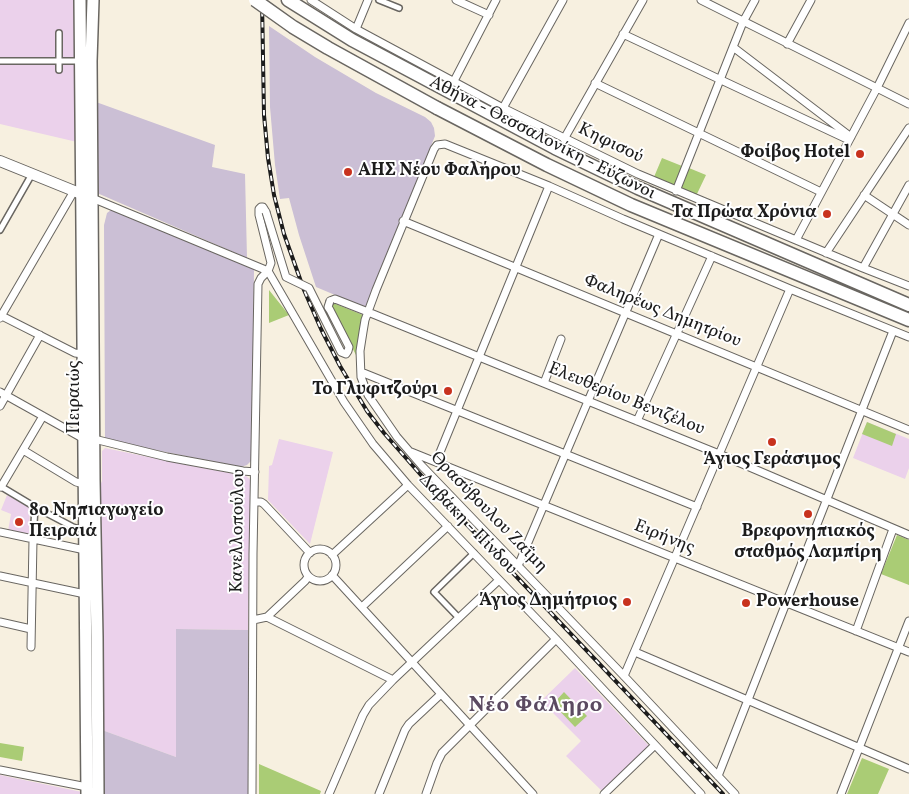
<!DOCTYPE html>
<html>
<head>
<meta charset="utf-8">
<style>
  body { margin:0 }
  canvas { display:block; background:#f7f0e0 }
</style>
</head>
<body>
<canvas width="909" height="794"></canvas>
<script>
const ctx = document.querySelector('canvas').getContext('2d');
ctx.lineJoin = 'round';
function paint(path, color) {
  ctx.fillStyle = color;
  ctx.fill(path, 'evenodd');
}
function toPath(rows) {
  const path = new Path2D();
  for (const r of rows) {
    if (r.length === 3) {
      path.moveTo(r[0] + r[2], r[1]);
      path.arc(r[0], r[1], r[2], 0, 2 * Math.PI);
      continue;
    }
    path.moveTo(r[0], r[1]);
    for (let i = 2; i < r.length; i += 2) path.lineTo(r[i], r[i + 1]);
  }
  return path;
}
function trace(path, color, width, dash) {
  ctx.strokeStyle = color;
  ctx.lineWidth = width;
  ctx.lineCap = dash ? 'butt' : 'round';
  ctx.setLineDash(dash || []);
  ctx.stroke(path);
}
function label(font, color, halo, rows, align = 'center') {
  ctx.font = font + ' Vollkorn,serif';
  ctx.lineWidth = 4;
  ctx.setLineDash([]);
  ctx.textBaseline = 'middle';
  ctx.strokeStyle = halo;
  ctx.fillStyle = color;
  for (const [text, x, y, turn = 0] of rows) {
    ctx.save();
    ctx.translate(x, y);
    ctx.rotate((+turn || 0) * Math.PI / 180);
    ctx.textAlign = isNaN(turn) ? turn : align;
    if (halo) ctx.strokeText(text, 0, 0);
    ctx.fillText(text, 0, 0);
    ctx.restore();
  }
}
paint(toPath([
  [0,0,76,0,77,142,0,124],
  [867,422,909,439,909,468,905,479,853,458],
  [279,439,333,452,310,544,268,500,269,466,272,465],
  [105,448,182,464,246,476,251,480,248,630,176,629,176,757,102,730,97,493,102,481,102,451],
  [7,495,30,508,29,536,8,531,11,514,1,510],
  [575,668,650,747,603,792,566,756,581,741,541,701],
  [0,775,82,792,82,794,0,794]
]), '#ebd1eb');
paint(toPath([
  [269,26,315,57,376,93,425,117,431,122,434,128,435,136,366,308,316,287,299,235,289,198,280,199,275,165,270,107],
  [96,102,215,145,212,167,245,174,247,258,97,193],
  [111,210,114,210,251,265,254,270,252,457,251,461,247,465,241,467,105,440,104,225,107,213],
  [176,629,248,630,249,794,103,794,102,730,176,757]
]), '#cbbfd5');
paint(toPath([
  [662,158,682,166,674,186,654,177],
  [689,168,706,175,696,196,680,189],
  [269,290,289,315,269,323],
  [333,303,363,315,363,321,357,357,331,307],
  [867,422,896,434,892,446,862,434],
  [897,535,909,540,909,585,881,574],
  [564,692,587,716,575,727,553,704],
  [0,743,24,747,22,761,0,757],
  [862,758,889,769,878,794,847,794],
  [259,764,321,791,320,794,259,794]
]), '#aacc75');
const pedestrian = toPath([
  [379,0,399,8],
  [59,33,59,70],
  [0,61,79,61],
  [0,230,32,174],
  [0,486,35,507,73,527,84,530],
  [33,540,35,507],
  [459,618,434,592,474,553]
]);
const minor = toPath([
  [311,0,356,29,503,108,638,174,863,268,909,286],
  [456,0,489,15],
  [701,0,909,104],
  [356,29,368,0],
  [623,34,849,140],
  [787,44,811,0],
  [733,47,851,137],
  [454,81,496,0],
  [595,83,821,192],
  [503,108,563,0],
  [564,139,643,0],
  [676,191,733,47,743,22,755,0],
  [864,195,909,225],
  [92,198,268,271],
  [403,221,909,430],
  [796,240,877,88,909,23],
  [826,253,909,128],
  [863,268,909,185],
  [268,271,344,402,373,444,408,485,556,639,701,794],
  [330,301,335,299,368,312,719,454,909,535],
  [0,315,75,353,83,354],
  [0,318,74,191],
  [361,372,697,507],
  [544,383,561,339],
  [0,392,84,439],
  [0,406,40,335],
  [637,421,712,256],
  [94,439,167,457,243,471,255,472],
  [23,450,76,482,84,484],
  [411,452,909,652],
  [436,462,549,186],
  [1,487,43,416],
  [254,502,261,502,264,504,310,553],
  [0,532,85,550],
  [320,565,16],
  [332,555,408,485],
  [518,566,659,234],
  [332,575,533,794],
  [0,576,85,594],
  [362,607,448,526],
  [267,617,305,581,308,577],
  [253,620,267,617,393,680],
  [0,622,31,629],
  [856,631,893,529],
  [31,647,33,540],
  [635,652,909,769],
  [624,676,790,289],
  [0,770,87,787],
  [718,776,893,331],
  [252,794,253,554,258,284,261,278,268,271,271,263,259,215,259,209,261,207,263,207,266,212],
  [329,794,363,715,369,705,393,680,499,580],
  [379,794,405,730,409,724,441,694],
  [426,794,437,763,442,753,556,639],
  [604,794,655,745],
  [735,794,624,676,422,466,397,437,368,395,361,377,360,351,363,332,365,320,376,290,434,149,437,145,445,144,549,186,623,219,790,289,909,337],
  [841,794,909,621]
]);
const secondary = toPath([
  [0,161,89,197]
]);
const primary = toPath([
  [80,0,87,794],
  [93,0,91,61,94,480,97,637,98,794]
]);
const motorway = toPath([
  [288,0,352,40,555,148,638,188,909,305],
  [437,108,547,165,631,205,909,320]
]);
trace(pedestrian, '#696661', 8);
trace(minor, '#696661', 9);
trace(secondary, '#696661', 12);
trace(primary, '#696661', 14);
trace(motorway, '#696661', 15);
trace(pedestrian, '#fff', 5);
trace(minor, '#fff', 7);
trace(secondary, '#fff', 10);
trace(primary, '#fff', 11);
trace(motorway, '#fff', 12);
const rail = toPath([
  [262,0,264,115,268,158,274,195,284,234,304,290,321,329,340,366,367,411,384,433,435,491,723,794]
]);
trace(rail, '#1c1c1c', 4);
trace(rail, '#fff', 2, [5.5]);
const minorBridge = toPath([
  [266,212,286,277,309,288,341,352,346,354,348,351,349,347,330,310,328,307,330,301]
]);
const motorwayBridge = toPath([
  [255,0,293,27,328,48,437,108]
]);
trace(minorBridge, '#696661', 9, []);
trace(motorwayBridge, '#696661', 15, []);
trace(minorBridge, '#fff', 7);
trace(motorwayBridge, '#fff', 12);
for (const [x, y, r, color] of [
  [860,154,5,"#c8321e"],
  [348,172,5,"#c8321e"],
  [827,214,5,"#c8321e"],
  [448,391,5,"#c8321e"],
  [772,442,5,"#c8321e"],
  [808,514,5,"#c8321e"],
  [19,522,5,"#c8321e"],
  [627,602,5,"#c8321e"],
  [746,603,5,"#c8321e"]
]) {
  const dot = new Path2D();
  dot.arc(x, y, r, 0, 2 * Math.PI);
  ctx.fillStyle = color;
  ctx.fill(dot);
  trace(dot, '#fff', 2);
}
label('18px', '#1c1c1c', '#fff', [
  ["Αθήνα - Θεσσαλονίκη - Εύζωνοι",542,139,27],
  ["Κηφισού",610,144,26],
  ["Φαληρέως Δημητρίου",662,312,22],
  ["Πειραιώς",76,397,-90],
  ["Ελευθερίου Βενιζέλου",626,400,22],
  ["Θρασύβουλου Ζαΐμη",488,513,46],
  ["Δαβάκη - Πίνδου",467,525,46],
  ["Κανελλοπούλου",239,531,-89],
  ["Ειρήνης",664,538,22]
]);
label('bold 18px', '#1c1c1c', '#fff', [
  ["Φοίβος Hotel",850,154],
  ["ΑΗΣ Νέου Φαλήρου",358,172,"left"],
  ["Τα Πρώτα Χρόνια",817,214],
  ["Το Γλυφιτζούρι",438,391],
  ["Άγιος Γεράσιμος",772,461,"center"],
  ["8ο Νηπιαγωγείο",29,512,"left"],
  ["Πειραιά",29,533,"left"],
  ["Bρεφονηπιακός",808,533,"center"],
  ["σταθμός Λαμπίρη",808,554,"center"],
  ["Άγιος Δημήτριος",617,602],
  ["Powerhouse",756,603,"left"]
], 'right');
ctx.letterSpacing = '1px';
label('bold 22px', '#5b4a61', '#fff', [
  ["Νέο Φάληρο",536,707]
]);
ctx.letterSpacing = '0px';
</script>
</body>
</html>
